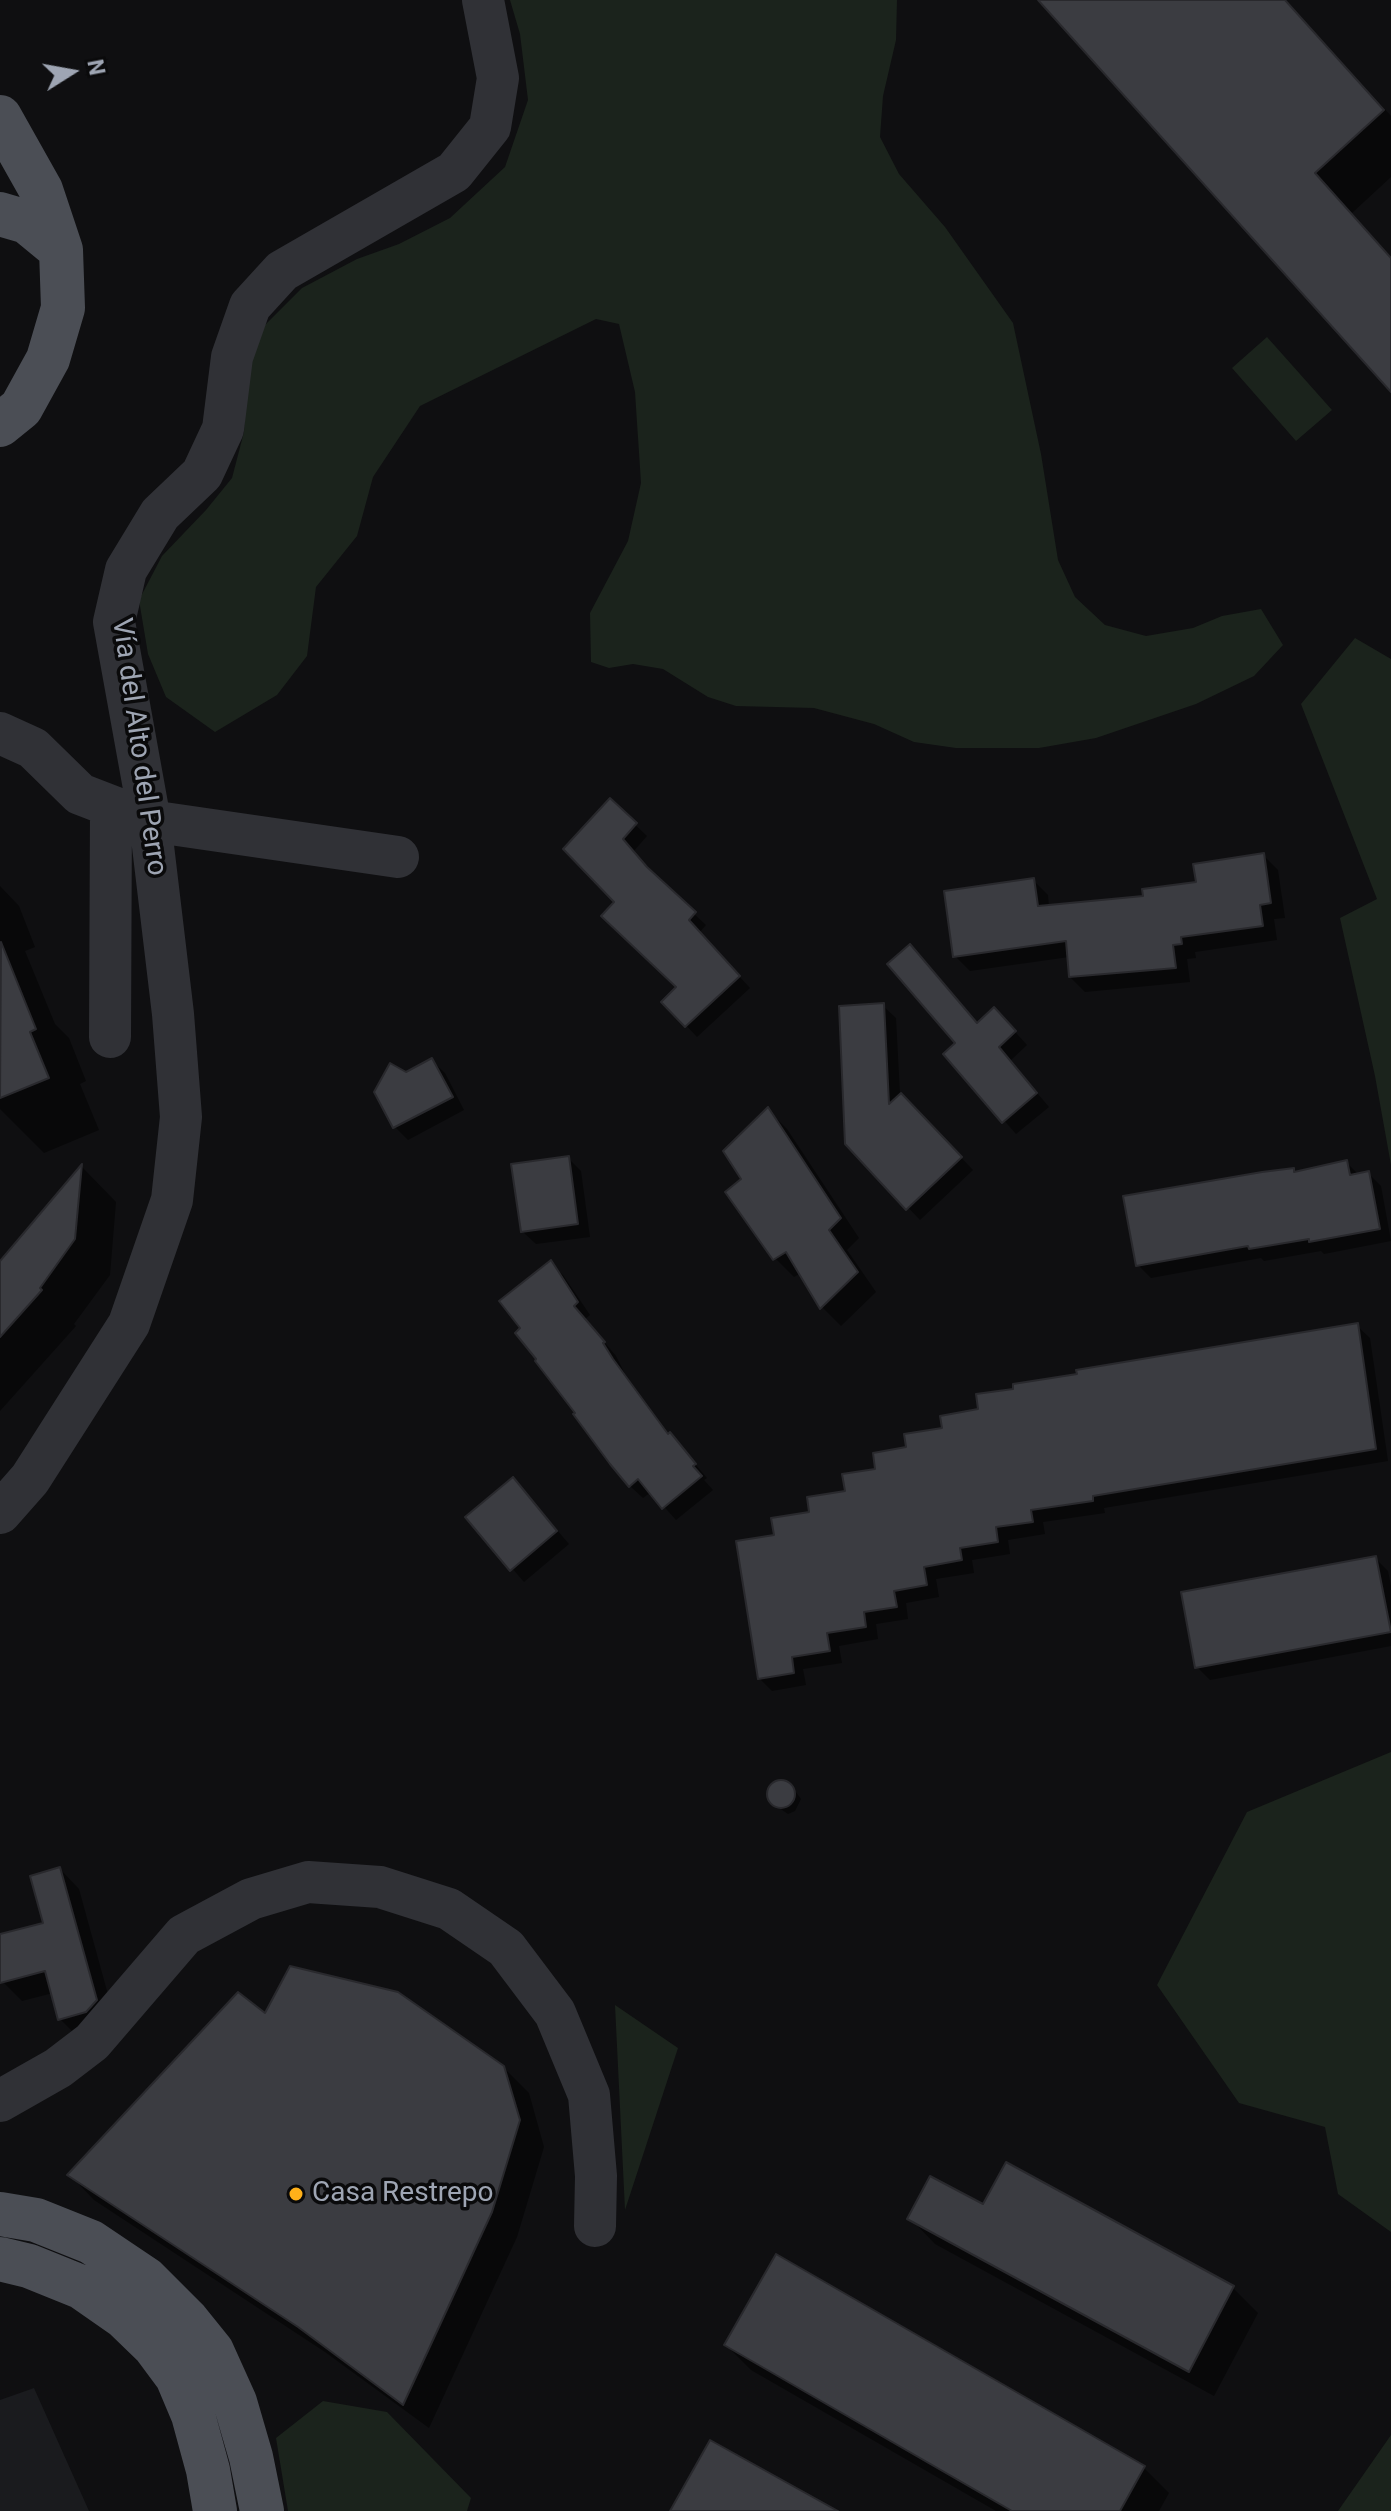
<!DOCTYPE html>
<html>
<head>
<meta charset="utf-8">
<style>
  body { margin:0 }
  #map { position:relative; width:1391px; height:2511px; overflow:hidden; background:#0f0f11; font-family:Roboto,sans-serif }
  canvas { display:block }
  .north { position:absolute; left:32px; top:32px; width:80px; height:80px; -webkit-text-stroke:6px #0a0a0b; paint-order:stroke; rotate:79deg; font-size:22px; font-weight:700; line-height:32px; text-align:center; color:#9ea5b3 }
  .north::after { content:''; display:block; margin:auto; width:28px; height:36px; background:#9ea5b3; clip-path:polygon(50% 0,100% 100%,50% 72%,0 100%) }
</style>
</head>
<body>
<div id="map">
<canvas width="1391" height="2511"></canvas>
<div class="north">N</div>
</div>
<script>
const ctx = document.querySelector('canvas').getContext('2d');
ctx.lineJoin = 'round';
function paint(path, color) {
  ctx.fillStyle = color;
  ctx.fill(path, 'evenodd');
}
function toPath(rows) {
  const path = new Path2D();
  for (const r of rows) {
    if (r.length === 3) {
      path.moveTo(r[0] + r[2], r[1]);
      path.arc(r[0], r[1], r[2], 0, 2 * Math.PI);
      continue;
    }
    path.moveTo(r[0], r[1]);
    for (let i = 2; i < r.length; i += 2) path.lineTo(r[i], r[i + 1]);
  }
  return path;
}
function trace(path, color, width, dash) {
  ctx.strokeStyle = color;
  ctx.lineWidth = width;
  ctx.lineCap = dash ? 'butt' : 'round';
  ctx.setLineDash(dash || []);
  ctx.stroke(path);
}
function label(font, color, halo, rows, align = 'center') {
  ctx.font = font + ' Roboto,sans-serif';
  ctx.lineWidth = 7;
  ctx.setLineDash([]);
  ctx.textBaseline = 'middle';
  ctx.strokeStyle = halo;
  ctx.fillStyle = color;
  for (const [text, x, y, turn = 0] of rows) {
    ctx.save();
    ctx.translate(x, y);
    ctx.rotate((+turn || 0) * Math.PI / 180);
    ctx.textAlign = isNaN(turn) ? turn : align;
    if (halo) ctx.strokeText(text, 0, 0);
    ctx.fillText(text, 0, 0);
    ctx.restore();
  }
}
paint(toPath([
  [34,2388,89,2511,0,2511,0,2400]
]), '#1a1b1e');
paint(toPath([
  [510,0,897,0,896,40,883,96,880,137,899,174,945,227,1013,323,1041,454,1058,560,1075,597,1105,625,1146,636,1193,628,1222,616,1261,609,1283,645,1254,676,1196,704,1096,738,1039,748,956,748,914,742,874,724,814,708,736,706,708,697,663,669,633,664,609,668,591,662,590,613,628,541,641,483,635,392,619,324,596,319,420,406,373,477,357,536,316,587,307,656,277,695,215,732,166,697,148,654,139,600,162,556,206,510,232,478,244,432,247,367,265,325,302,288,357,259,399,244,450,218,505,167,528,100,520,34],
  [1267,337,1332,410,1296,441,1232,368],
  [1355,638,1391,659,1391,1165,1375,1076,1340,918,1377,899,1301,704],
  [1391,1752,1391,2232,1338,2194,1325,2127,1239,2103,1157,1985,1247,1812],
  [615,2005,678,2048,625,2210],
  [323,2401,387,2412,471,2498,467,2511,288,2511,276,2438],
  [1391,2435,1391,2511,1338,2511]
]), '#1b231c');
paint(toPath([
  [1040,0,1286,0,1391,116,1391,177,1352,213,1391,257,1391,389],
  [610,801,647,836,633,852,653,876,706,925,699,933,750,988,697,1037,664,1002,679,988,617,902],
  [1263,855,1278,870,1285,918,1274,919,1277,940,1195,952,1196,958,1187,959,1190,982,1085,992,1070,977,1069,957,970,971,955,956,1033,880,1048,895,1049,907,1145,897,1198,884],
  [0,886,19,906,35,947,25,951,55,1024,69,1038,86,1081,80,1084,99,1130,44,1153,0,1109],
  [883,1006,896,1018,900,1094,973,1170,920,1220,847,1143],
  [1007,1023,1027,1045,1010,1061,1049,1107,1016,1134,946,1054,978,1025],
  [432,1061,445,1073,464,1110,408,1140,395,1127,376,1092],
  [768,1110,787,1129,859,1238,847,1250,876,1292,841,1326,822,1307,801,1273,794,1277,775,1258,743,1179],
  [568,1158,581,1171,590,1237,536,1244,523,1232],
  [1346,1162,1359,1175,1368,1173,1381,1186,1391,1241,1324,1254,1321,1251,1264,1261,1261,1258,1151,1278,1138,1265,1293,1170,1296,1173],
  [82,1167,116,1202,110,1275,74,1324,76,1326,0,1411,0,1264],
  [550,1263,563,1275,590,1315,585,1319,616,1356,625,1374,670,1435,707,1478,704,1480,713,1490,676,1520,651,1492,643,1498,630,1486,523,1329],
  [1357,1326,1370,1338,1388,1461,1104,1508,1105,1513,1043,1522,1045,1534,1008,1540,1010,1554,972,1560,974,1573,936,1579,939,1597,906,1603,908,1619,876,1624,878,1639,839,1646,842,1663,803,1669,806,1685,772,1691,759,1678,776,1536,847,1492,909,1449,945,1430],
  [525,1493,569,1544,524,1582,468,1517],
  [1375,1558,1388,1571,1391,1586,1391,1646,1210,1680,1197,1667],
  [778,1781,790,1784,801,1799,795,1811,788,1814,769,1801,771,1785],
  [60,1869,79,1889,115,2020,79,2038,60,2019,53,1993,22,2001,3,1982,0,1971,0,1937,45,1924],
  [266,2016,503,2067,529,2093,544,2147,517,2237,429,2428,325,2352,94,2200,70,2175],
  [1007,2164,1233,2288,1258,2313,1214,2396,935,2244,910,2218,984,2207],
  [726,2345,1144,2468,1169,2493,1159,2511,996,2511,751,2370]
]), '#0007');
const building = toPath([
  [1038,0,1285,0,1384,110,1315,173,1391,258,1391,392,1038,0],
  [610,798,637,823,623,839,647,867,696,912,689,920,740,976,685,1027,661,1002,676,987,601,916,614,902,563,849,610,798],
  [1264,853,1271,903,1260,905,1263,926,1181,937,1182,944,1173,945,1176,968,1069,977,1066,941,953,957,944,891,1034,878,1038,906,1143,896,1142,889,1196,882,1193,864,1264,853],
  [1,942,36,1029,30,1032,49,1078,0,1098,1,942],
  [910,944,977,1023,994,1007,1016,1031,999,1047,1037,1093,1002,1123,943,1054,955,1043,887,964,910,944],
  [884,1003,889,1104,901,1093,962,1157,906,1210,845,1144,839,1006,884,1003],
  [432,1058,453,1097,393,1128,374,1092,390,1063,406,1072,432,1058],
  [768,1107,841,1218,829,1230,858,1272,820,1309,786,1252,773,1260,725,1192,741,1179,723,1151,768,1107],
  [569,1156,578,1224,521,1232,511,1164,569,1156],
  [1347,1160,1350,1175,1369,1171,1380,1229,1309,1242,1309,1239,1249,1249,1248,1246,1136,1266,1123,1196,1262,1172,1294,1168,1294,1172,1347,1160],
  [82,1164,75,1239,40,1288,42,1290,0,1337,0,1261,82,1164],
  [551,1260,578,1302,574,1306,605,1342,603,1343,613,1359,668,1434,670,1432,696,1464,693,1466,702,1476,662,1509,638,1479,629,1487,610,1464,573,1414,575,1413,535,1361,536,1359,515,1333,520,1328,499,1301,551,1260],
  [1358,1323,1376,1449,1093,1496,1093,1501,1031,1510,1033,1522,996,1527,998,1542,960,1548,962,1560,924,1567,927,1585,894,1591,897,1607,864,1612,866,1627,827,1633,830,1651,792,1657,794,1673,758,1679,736,1541,774,1535,771,1518,809,1512,807,1497,845,1491,842,1474,875,1469,873,1453,906,1447,904,1434,942,1428,940,1416,978,1409,976,1394,1013,1389,1013,1384,1077,1374,1076,1370,1358,1323],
  [513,1477,557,1531,510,1571,465,1517,513,1477],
  [1376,1556,1391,1632,1195,1668,1181,1592,1376,1556],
  [781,1794,14],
  [60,1867,97,2000,86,2012,58,2020,45,1971,0,1983,0,1934,43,1923,30,1876,60,1867],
  [290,1966,398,1992,504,2066,520,2120,492,2212,403,2405,298,2327,67,2175,238,1992,265,2013,290,1966],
  [1006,2162,1234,2286,1189,2372,907,2219,930,2176,983,2204,1006,2162],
  [776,2254,1145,2466,1120,2511,1012,2511,724,2345,776,2254],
  [710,2440,838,2511,670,2511,710,2440]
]);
paint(building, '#3b3c41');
trace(building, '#29292d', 2);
trace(toPath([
  [0,733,33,748,80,794,150,821,398,857],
  [110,1037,111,808],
  [0,1513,30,1479,129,1324,172,1200,181,1117,173,1014,150,821,114,622,126,570,160,514,202,474,223,429,232,357,250,306,282,271,454,172,490,127,498,78,483,0],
  [0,2101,58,2068,92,2042,184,1935,251,1899,308,1882,380,1887,449,1909,506,1948,555,2013,589,2095,596,2176,595,2226]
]), '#303136', 42);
trace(toPath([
  [0,117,41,190,61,250,63,308,48,359,21,408,0,425],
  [0,214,27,222,61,250],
  [0,2214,36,2220,91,2242,146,2279,187,2320,212,2351,235,2402,251,2457,262,2511],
  [0,2259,29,2266,81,2287,124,2317,154,2346,177,2377,193,2415,208,2470,215,2511]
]), '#4b4e55', 44);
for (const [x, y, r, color] of [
  [296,2194,8,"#ffb019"]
]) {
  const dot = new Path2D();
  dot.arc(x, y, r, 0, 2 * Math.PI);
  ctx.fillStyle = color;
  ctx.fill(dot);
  trace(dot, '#0a0a0b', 3);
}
label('28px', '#9ea5b3', '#0a0a0b', [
  ["Vía del Alto del Perro",138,747,82]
]);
label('28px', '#9ea5b3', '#0a0a0b', [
  ["Casa Restrepo",312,2194]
], 'left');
</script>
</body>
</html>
